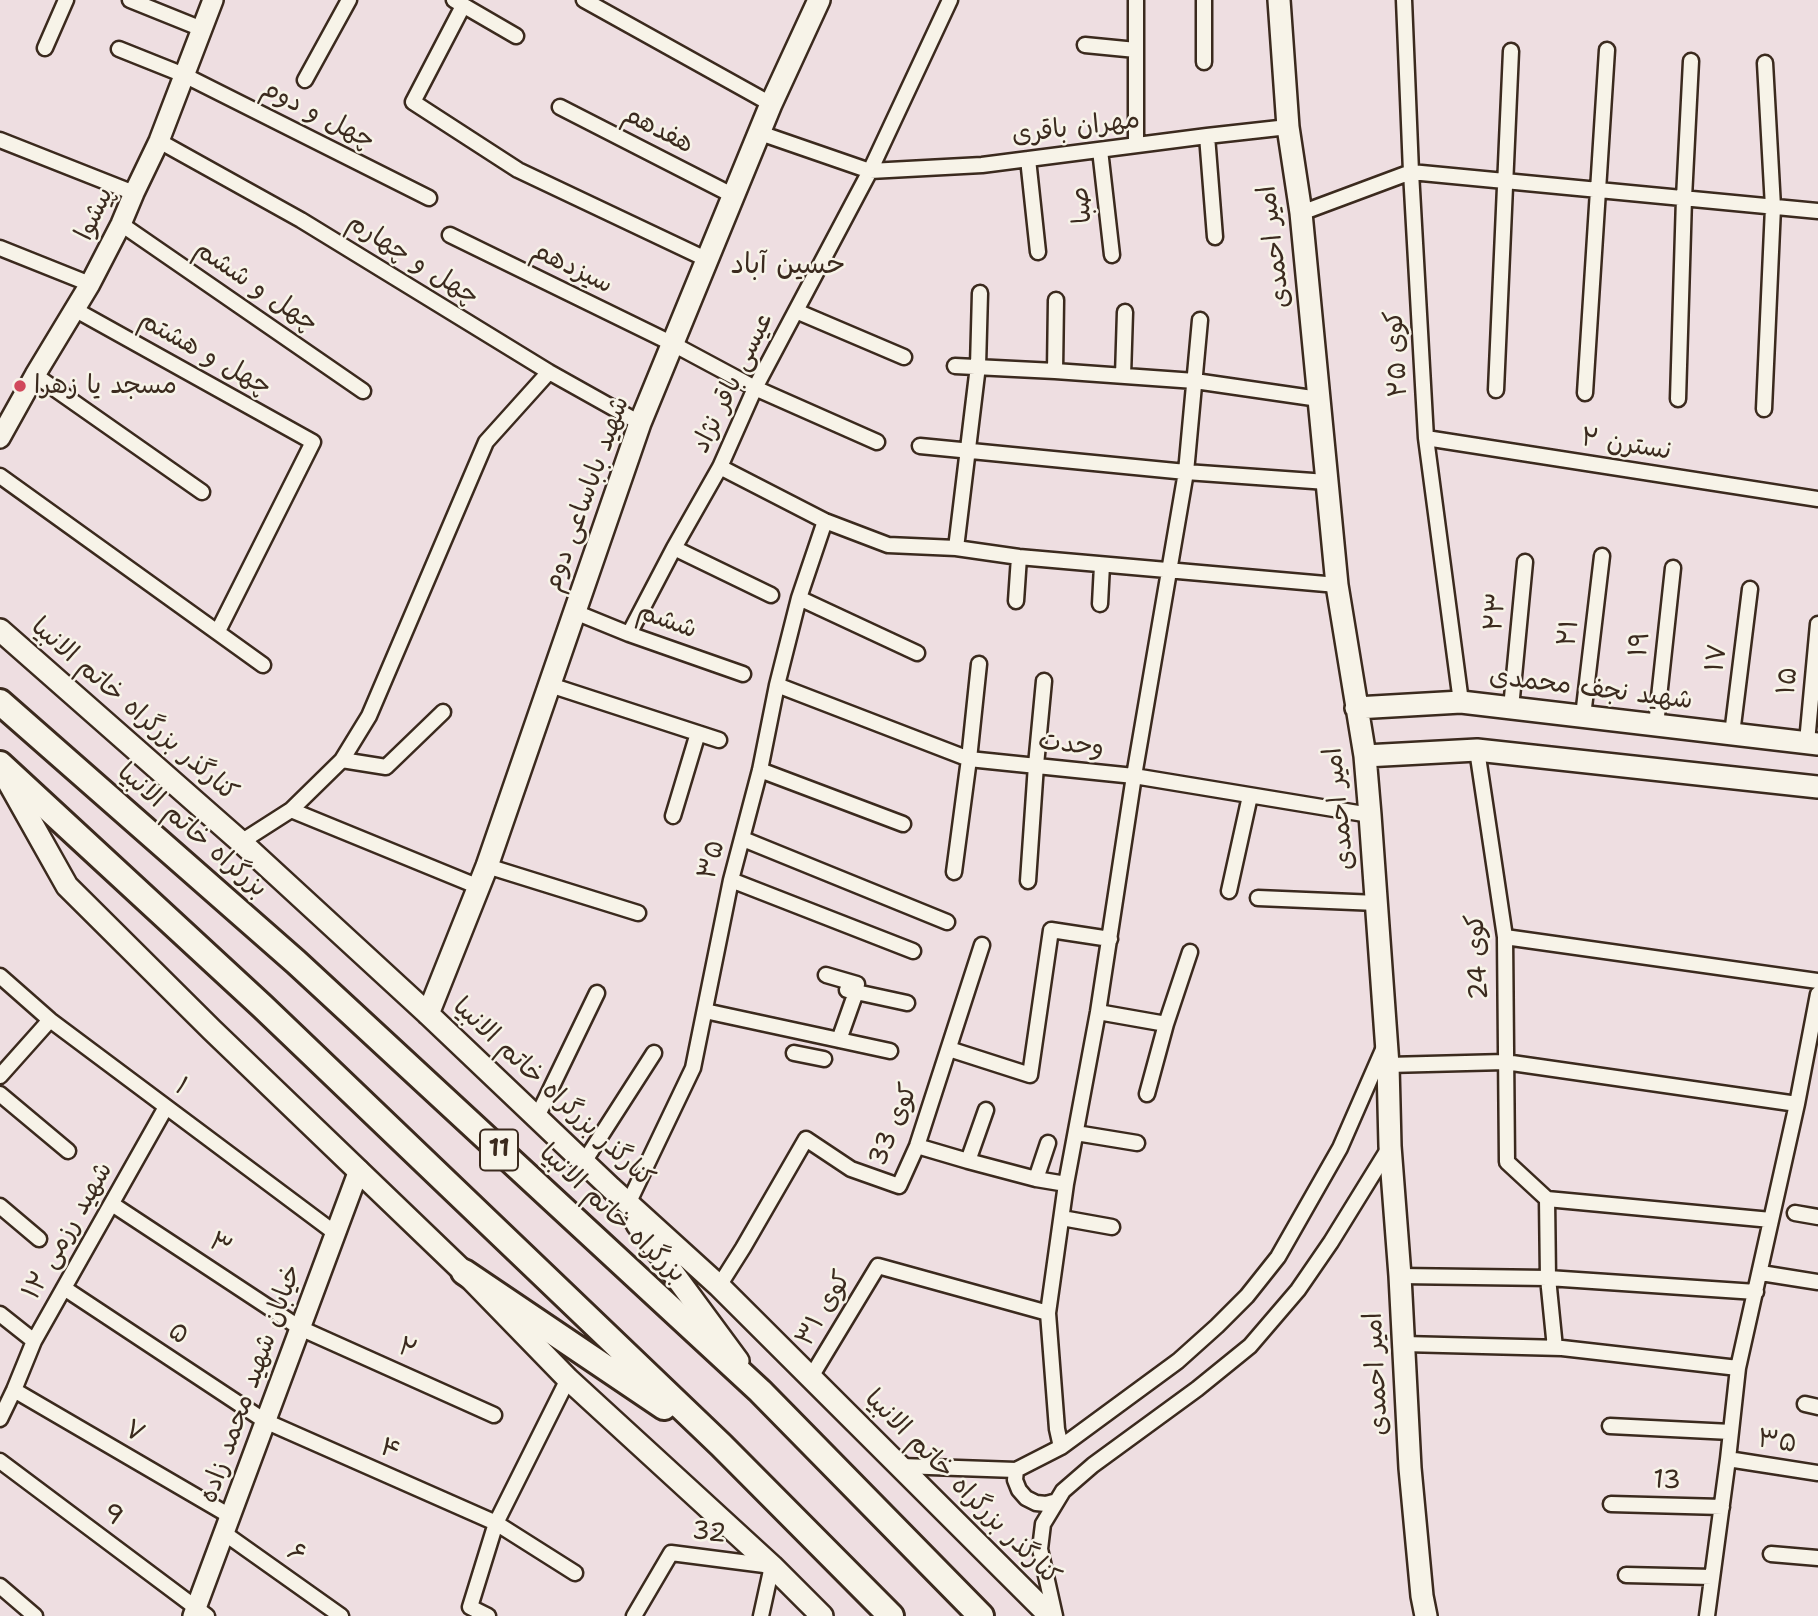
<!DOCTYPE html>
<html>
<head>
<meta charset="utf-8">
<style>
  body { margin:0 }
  canvas { display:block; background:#eedee1 }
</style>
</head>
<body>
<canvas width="1818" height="1616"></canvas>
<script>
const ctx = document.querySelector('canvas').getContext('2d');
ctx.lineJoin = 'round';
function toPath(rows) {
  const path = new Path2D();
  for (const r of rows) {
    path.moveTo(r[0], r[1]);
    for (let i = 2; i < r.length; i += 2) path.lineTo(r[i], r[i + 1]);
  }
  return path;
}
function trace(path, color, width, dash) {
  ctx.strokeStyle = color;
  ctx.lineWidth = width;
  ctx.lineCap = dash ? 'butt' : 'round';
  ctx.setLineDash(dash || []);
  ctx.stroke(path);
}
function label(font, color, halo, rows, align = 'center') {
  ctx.font = font + ' "Shantell Sans","Playpen Sans Arabic",sans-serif';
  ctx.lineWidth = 5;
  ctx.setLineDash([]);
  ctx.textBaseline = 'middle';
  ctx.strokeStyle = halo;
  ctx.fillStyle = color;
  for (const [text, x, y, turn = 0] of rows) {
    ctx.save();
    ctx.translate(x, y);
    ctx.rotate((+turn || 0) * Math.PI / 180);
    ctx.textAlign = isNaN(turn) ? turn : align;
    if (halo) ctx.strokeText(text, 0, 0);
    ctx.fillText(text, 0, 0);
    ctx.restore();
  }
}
const minor = toPath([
  [130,0,202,29],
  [454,0,516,36],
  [584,0,771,104],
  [1136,0,1136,145],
  [1204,0,1204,62],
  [1404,0,1411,172,1426,438,1461,702],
  [463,6,413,102,518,170,708,260],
  [1085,45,1136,50],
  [45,48,66,0],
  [119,49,184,75,429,198],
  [305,80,349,0],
  [560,107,734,196],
  [760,133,870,171,982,165,1207,136,1288,127],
  [1207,136,1215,237],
  [0,140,134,193],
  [159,141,301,220,549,372,640,423],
  [1100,150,1112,255],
  [1028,159,1038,252],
  [1301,213,1411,172,1818,211],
  [121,224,363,391],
  [450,235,673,344,755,388,877,442],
  [0,248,90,284],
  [74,309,313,442,218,631],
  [796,311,904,357],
  [955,366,1055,371,1195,381,1319,399],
  [1055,371,1056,300],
  [35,375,202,492],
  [1123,376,1125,312],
  [1496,390,1511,51],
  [1585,393,1607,50],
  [1678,399,1684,198,1691,61],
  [1764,409,1773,207,1765,63],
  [1426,438,1818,499],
  [920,446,1186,472,1327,482],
  [720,467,825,521,888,545,956,548,1019,557,1337,585],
  [0,476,263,665],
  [674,548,771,595],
  [956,548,978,366,980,293],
  [799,598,917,653],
  [1016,601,1019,557],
  [1100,604,1102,565],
  [575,612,629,634,743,674],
  [629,634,674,548,720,467,755,388,870,171,950,0],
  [550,685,719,740],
  [777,685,969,759,1134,776,1370,815],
  [1511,708,1525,562],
  [1583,716,1602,556],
  [1656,725,1673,568],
  [1732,734,1750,589],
  [1807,742,1818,624],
  [1477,750,1505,937,1507,1162,1547,1199,1548,1278,1555,1348],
  [342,760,386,767,443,712],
  [760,770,903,824],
  [291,810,479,887],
  [673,816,698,733],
  [743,839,947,922],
  [241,842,291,810,342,760,369,716,486,442,549,372],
  [487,866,638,913],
  [954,872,969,759,979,664],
  [731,880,913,951],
  [1028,881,1036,765,1044,681],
  [1229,891,1250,796],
  [1258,898,1377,903],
  [1505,937,1818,981],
  [826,975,857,984,856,992,839,1040],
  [0,976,50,1020,335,1233],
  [847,990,907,1003],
  [705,1011,890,1051],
  [1098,1012,1166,1024],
  [949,1049,1030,1075,1051,930,1110,939],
  [794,1053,824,1059],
  [1388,1065,1505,1062,1797,1104],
  [0,1076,50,1020],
  [0,1094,68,1151],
  [1147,1094,1166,1024,1190,952],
  [537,1117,597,993],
  [1076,1133,1137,1143],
  [917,1146,968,1161,1036,1179,1066,1184],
  [968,1161,986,1110],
  [584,1162,654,1053],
  [1036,1179,1048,1143],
  [1547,1199,1771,1220],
  [112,1204,300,1328,494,1415],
  [628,1204,693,1068,731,880,760,770,777,685,799,598,825,521],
  [0,1206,39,1239],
  [1795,1213,1818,1217],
  [1062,1218,1112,1227],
  [1761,1273,1818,1282],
  [1400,1276,1548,1278,1756,1292],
  [719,1286,743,1248,806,1139,851,1169,899,1186,917,1146,982,945],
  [64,1288,265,1421,496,1523,575,1573],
  [0,1314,34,1341],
  [1404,1344,1562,1348,1738,1368],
  [811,1377,878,1266,1048,1313],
  [14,1390,230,1516],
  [1805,1404,1818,1407],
  [0,1419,14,1390,34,1341,166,1107],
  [1610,1426,1731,1432],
  [1061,1447,1057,1429,1048,1313,1066,1184,1098,1012,1134,776,1186,472,1200,320],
  [1728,1459,1818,1473],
  [0,1461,207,1616],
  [901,1466,1016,1470,1061,1447,1178,1361,1217,1326,1247,1296,1278,1257,1340,1148,1385,1045],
  [1016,1470,1015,1480,1019,1490,1026,1498,1036,1503,1046,1504,1057,1501],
  [1611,1504,1722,1507],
  [224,1533,341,1616],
  [1771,1554,1818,1558],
  [1626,1575,1712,1577],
  [0,1586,35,1616],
  [488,1616,470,1607,496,1523,568,1379],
  [634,1616,671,1553,772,1566,761,1616],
  [1055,1616,1040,1549,1043,1524,1063,1491,1093,1465,1197,1389,1250,1346,1298,1290,1331,1242,1389,1148],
  [1707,1616,1728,1459,1738,1368,1797,1104,1818,994]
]);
const tertiary = toPath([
  [0,438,35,375,90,284,121,224,134,193,159,141,213,0],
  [193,1616,359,1170]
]);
const secondary = toPath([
  [1279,0,1288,127,1301,213,1337,585,1365,756,1370,815,1388,1065,1390,1146,1400,1276,1410,1468,1422,1596,1426,1616],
  [0,630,241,842,428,1014,611,1188,719,1286,1050,1616],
  [1356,708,1461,702,1818,744],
  [1365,756,1477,750,1818,787],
  [4,774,67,886,212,1030,464,1272,568,1379,772,1566,822,1616],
  [428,1014,487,866,640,423,771,104,819,0],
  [637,1224,738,1361]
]);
const trunk = toPath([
  [0,702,296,962,760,1391,981,1616],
  [0,764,262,1006,721,1445,891,1616],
  [464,1272,664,1407]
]);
trace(minor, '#3b2a1e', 19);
trace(tertiary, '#3b2a1e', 24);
trace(secondary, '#3b2a1e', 26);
trace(trunk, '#3b2a1e', 30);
trace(minor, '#f7f3e8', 14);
trace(tertiary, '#f7f3e8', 19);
trace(secondary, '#f7f3e8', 21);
trace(trunk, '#f7f3e8', 24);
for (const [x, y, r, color] of [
  [20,386,7,"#d1495b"]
]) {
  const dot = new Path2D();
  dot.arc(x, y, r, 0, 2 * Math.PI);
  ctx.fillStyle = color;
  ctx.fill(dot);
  trace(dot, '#f7f3e8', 2.5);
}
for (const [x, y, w] of [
  [499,1150,38]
]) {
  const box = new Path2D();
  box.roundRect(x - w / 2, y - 20.5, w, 41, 5);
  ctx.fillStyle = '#f7f3e8';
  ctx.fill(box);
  trace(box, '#3b2a1e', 2);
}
label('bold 24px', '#3b2a1e', null, [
  ["11",499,1150]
]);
label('26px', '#3b2a1e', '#f7f3e8', [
  ["چهل و دوم",318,115,27],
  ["مهران باقری",1076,128,-7],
  ["هفدهم",658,130,27],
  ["صبا",1082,205,-96],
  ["پیشوا",95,214,-65],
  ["امیر احمدی",1275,247,-97],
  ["چهل و چهارم",413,260,32],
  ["سیزدهم",572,268,26],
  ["چهل و ششم",256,287,34],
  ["چهل و هشتم",205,354,29],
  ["کوی ۲۵",1397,354,-93],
  ["عیسی باقر نژاد",733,383,-64],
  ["نسترن ۲",1626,445,9],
  ["شهید باباساعی دوم",587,494,-70],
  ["۲۳",1496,612,-84],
  ["ششم",667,621,20],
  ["۲۱",1569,633,-83],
  ["۱۹",1640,644,-84],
  ["۱۷",1717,658,-83],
  ["۱۵",1788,681,-85],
  ["شهید نجف محمدی",1591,689,7],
  ["کنارگذر بزرگراه خاتم الانبیا",134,710,41],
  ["وحدت",1071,745,6],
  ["امیر احمدی",1340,809,-96],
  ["بزرگراه خاتم الانبیا",192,831,41],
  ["۳۵",712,860,-75],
  ["کوی 24",1478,957,-93],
  ["۱",181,1087,37],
  ["کنارگذر بزرگراه خاتم الانبیا",553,1093,43],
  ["کوی 33",894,1125,-67],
  ["بزرگراه خاتم الانبیا",612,1214,43],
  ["شهید رزمی ۱۲",68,1231,-60],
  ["۳",220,1245,33],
  ["کوی ۳۱",824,1309,-59],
  ["۵",178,1334,34],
  ["۲",407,1349,24],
  ["امیر احمدی",1377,1374,-93],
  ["خیابان شهید محمد زاده",251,1384,-70],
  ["۷",134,1432,30],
  ["۳۵",1777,1442,9],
  ["۴",390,1450,24],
  ["13",1667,1481,2],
  ["کنارگذر بزرگراه خاتم الانبیا",962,1488,45],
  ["9",112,1515,37],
  ["32",709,1533,7],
  ["۶",296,1554,35]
]);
label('26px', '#3b2a1e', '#f7f3e8', [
  ["مسجد یا زهرا",34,386]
], 'left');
label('28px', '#3b2a1e', '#f7f3e8', [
  ["حسین آباد",788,266]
]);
</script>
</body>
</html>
